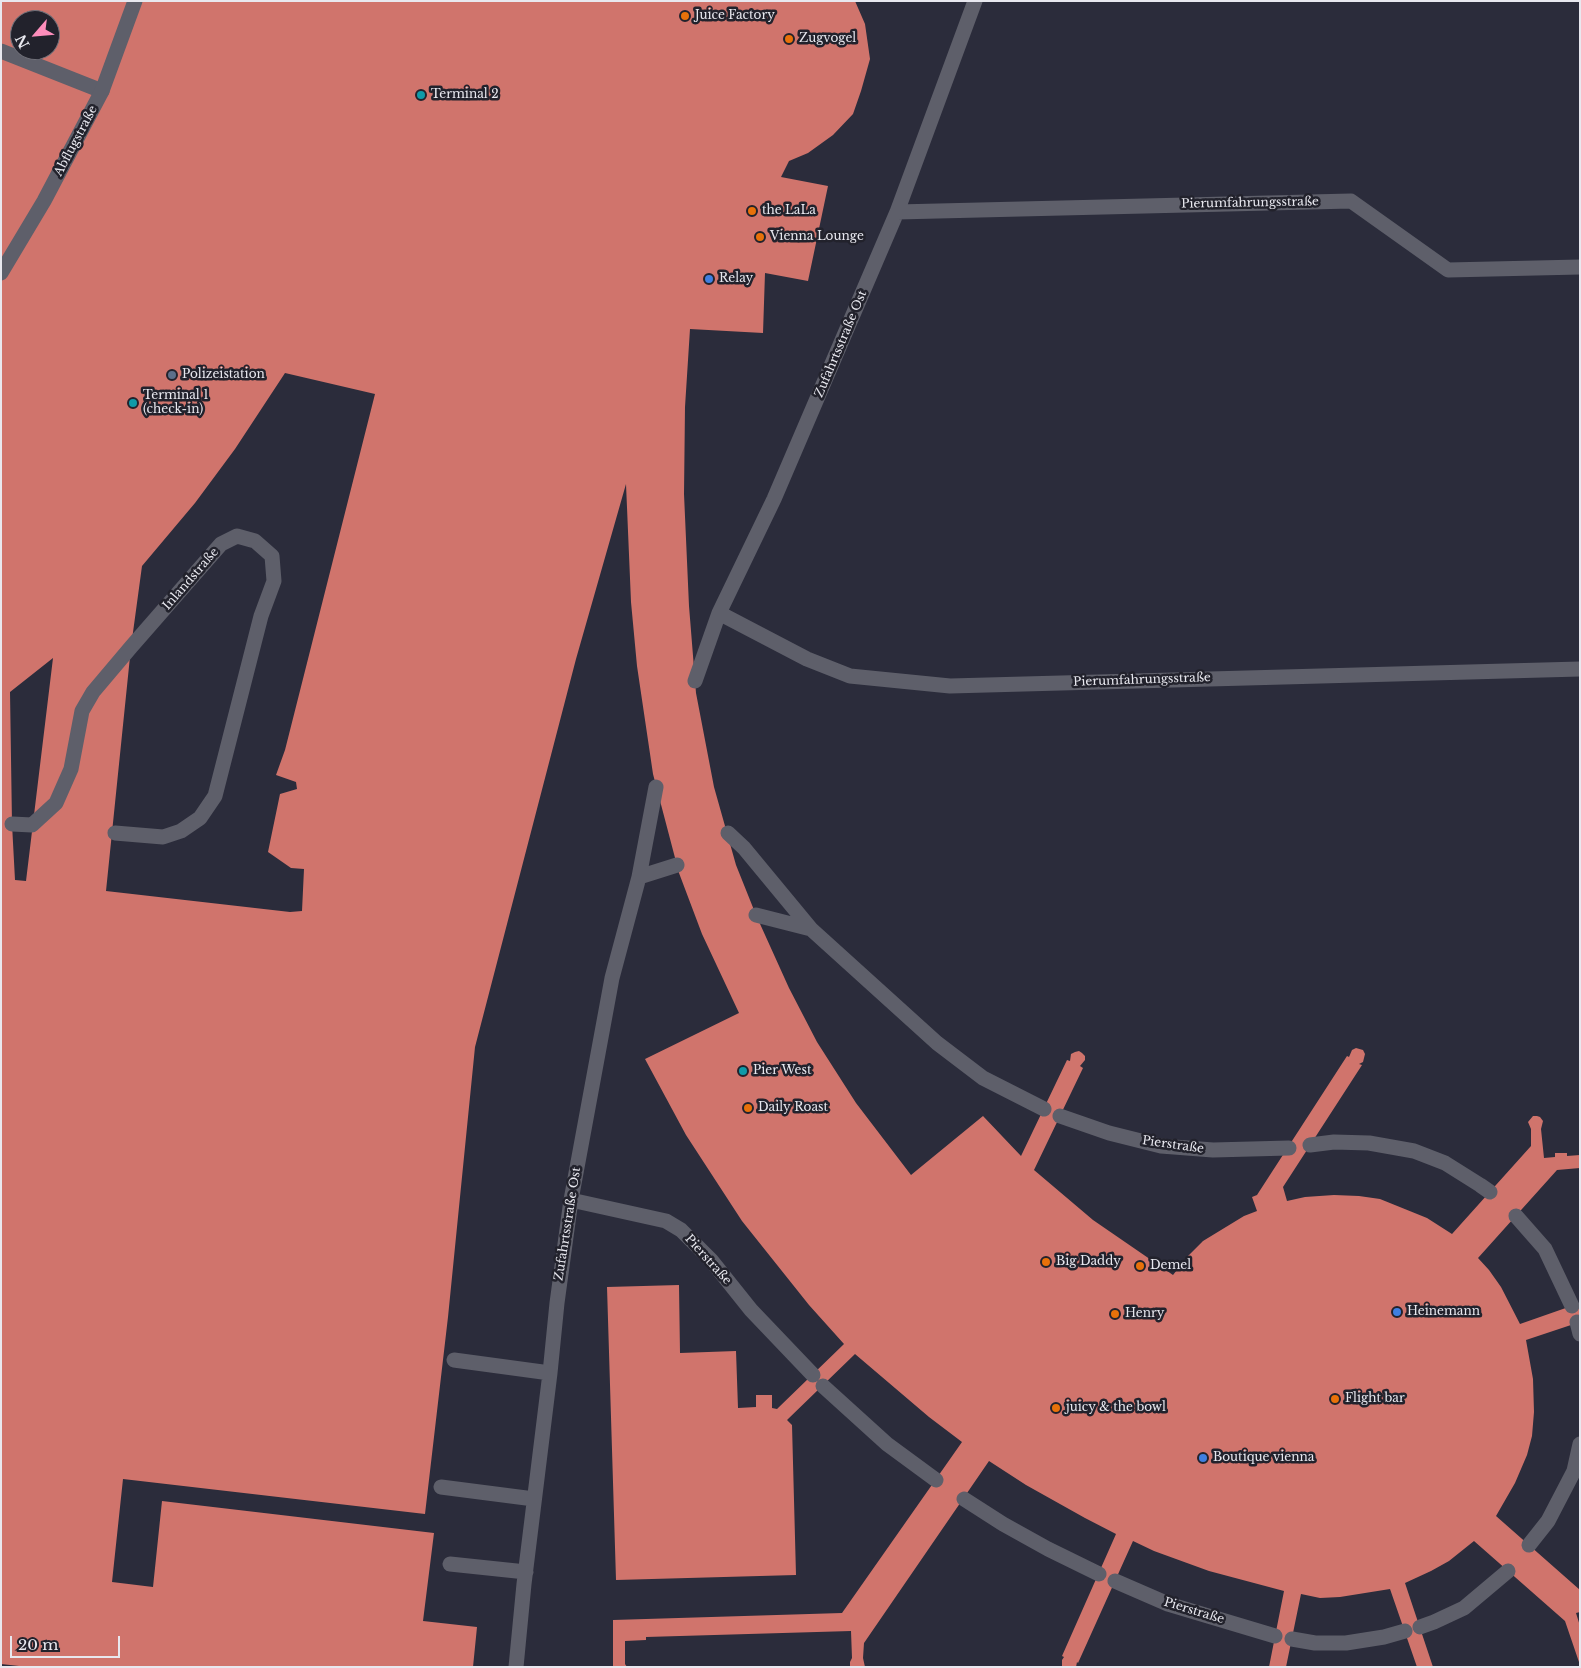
<!DOCTYPE html>
<meta charset="utf-8">
<style>
body{margin:0}
#map{position:relative;width:1581px;height:1668px;overflow:hidden;background:#22222c;font-family:"Libre Baskerville",serif}
canvas{display:block}
.frame{position:absolute;inset:0;border:2px solid #e8e8ef;pointer-events:none}
.north{position:absolute;left:10px;top:10px;width:50px;height:50px;box-sizing:border-box;background:#22222c;border:1px solid #71717a;border-radius:50%;rotate:243deg;font-size:14px;font-weight:700;line-height:20px;text-align:center;color:#e8e8ef}
.north::after{content:'';display:block;margin:auto;width:18px;height:22px;background:#fe8ebc;clip-path:polygon(50% 0,100% 100%,50% 72%,0 100%)}
.scale{position:absolute;left:10px;top:1636px;width:110px;height:22px;box-sizing:border-box;border:2px solid #e8e8ef;border-top:0;padding-left:6px;font-size:15px;line-height:18px;white-space:nowrap;color:#e8e8ef;-webkit-text-stroke:4px #22222c;paint-order:stroke}
</style>
<div id="map">
<canvas width="1581" height="1668"></canvas>
<div class="frame"></div>
<div class="north">N</div>
<div class="scale">20 m</div>
</div>
<script>
const ctx = document.querySelector('canvas').getContext('2d');
ctx.lineJoin = 'round';
function fillPath(path, color) { ctx.fillStyle = color; ctx.fill(path, 'evenodd'); }
const poly = rows => new Path2D(rows.map(r => 'M' + r).join(''));
function stroke(path, color, width, dash) { ctx.strokeStyle = color; ctx.lineWidth = width; ctx.lineCap = dash ? 'butt' : 'round'; ctx.setLineDash(dash || []); ctx.stroke(path); }
function write(font, color, halo, rows, align = 'center') {
  ctx.font = font + ' "Libre Baskerville",serif'; ctx.lineWidth = 5; ctx.setLineDash([]); ctx.textBaseline = 'middle'; ctx.strokeStyle = halo; ctx.fillStyle = color; for (const [text, x, y, turn = 0] of rows) {
    ctx.save(); ctx.translate(x, y); ctx.rotate((+turn || 0) * Math.PI / 180); ctx.textAlign = isNaN(turn) ? turn : align; if (halo) ctx.strokeText(text, 0, 0); ctx.fillText(text, 0, 0); ctx.restore();
  }
}
const built = poly([
 [1,1,1580,1,1580,1667,1,1667],
 [20,20,50,20,50,50,20,50]
]);
const building = poly([
 [1,1,855,1,865,24,870,59,861,91,853,114,833,135,808,153,789,161,781,177,828,186,808,281,765,273,763,333,690,329,685,407,684,494,689,606,696,693,714,787,736,865,756,915,789,988,817,1042,856,1103,911,1175,983,1116,1021,1156,1067,1060,1070,1061,1071,1054,1075,1052,1079,1051,1082,1053,1085,1056,1085,1060,1080,1066,1083,1068,1034,1170,1093,1220,1173,1275,1188,1256,1203,1241,1244,1216,1257,1211,1252,1197,1257,1195,1347,1056,1349,1057,1352,1050,1356,1048,1363,1050,1365,1054,1363,1062,1359,1064,1362,1065,1283,1187,1287,1201,1305,1197,1334,1195,1359,1196,1380,1199,1427,1218,1452,1234,1531,1146,1531,1129,1528,1122,1533,1116,1537,1116,1540,1117,1543,1121,1541,1129,1544,1158,1555,1157,1555,1153,1567,1153,1567,1156,1580,1155,1580,1168,1557,1170,1478,1258,1489,1270,1501,1287,1520,1324,1580,1303,1580,1322,1526,1340,1533,1379,1534,1412,1532,1436,1527,1455,1515,1483,1496,1516,1580,1590,1580,1612,1576,1613,1580,1626,1580,1665,1565,1621,1474,1541,1449,1561,1431,1571,1405,1583,1433,1667,1417,1667,1390,1589,1340,1597,1320,1598,1301,1594,1286,1667,1269,1667,1284,1591,1209,1571,1154,1551,1133,1541,1078,1663,1077,1662,1076,1667,1062,1667,1062,1660,1064,1657,1062,1656,1116,1534,1085,1518,1026,1485,989,1461,864,1643,863,1658,865,1667,850,1666,850,1662,852,1658,851,1631,646,1637,646,1640,625,1641,625,1664,627,1667,613,1667,613,1620,842,1613,962,1442,929,1417,855,1354,787,1420,792,1425,796,1575,616,1580,607,1287,679,1285,680,1353,736,1351,738,1408,756,1407,756,1395,772,1395,772,1408,777,1409,844,1344,809,1305,742,1221,686,1135,645,1059,739,1013,702,934,679,873,653,774,637,666,631,602,626,484,576,659,475,1047,448,1317,425,1514,123,1479,112,1582,153,1587,162,1501,434,1533,423,1621,477,1627,473,1667,28,1667,1,1664],
 [20,20,50,20,50,50,20,50],
 [285,373,375,394,285,750,276,775,296,782,297,789,280,794,268,852,291,868,304,869,302,911,290,912,106,891,131,647,142,566,195,503,235,449],
 [53,658,26,881,15,880,12,824,10,692]
]);
const lane = poly([
 [1,51,102,91],
 [897,212,1351,201,1448,270,1580,267],
 [719,613,807,659,850,676,950,686,1580,669],
 [695,681,719,613,774,499,897,212,975,1],
 [12,824,32,825,56,803,71,769,82,711,93,692,131,647,221,544,237,536,255,541,272,556,274,581,261,616,215,796,200,818,181,831,163,837,115,833],
 [728,833,744,848,811,929,937,1043,983,1078,1044,1109],
 [639,877,677,865],
 [756,915,811,929],
 [1060,1116,1109,1133,1161,1146,1213,1150,1289,1148],
 [1310,1145,1334,1142,1369,1143,1414,1151,1445,1163,1480,1185,1490,1192],
 [571,1200,666,1221,681,1230,711,1260,751,1310,813,1375],
 [1516,1216,1545,1249,1572,1306],
 [1577,1322,1580,1334],
 [454,1360,550,1373],
 [823,1386,887,1444,936,1480],
 [441,1487,534,1499],
 [964,1499,1003,1524,1048,1549,1099,1574],
 [1529,1545,1548,1521,1574,1471,1580,1444],
 [450,1564,526,1572],
 [1115,1581,1168,1604,1275,1636],
 [1420,1627,1434,1622,1464,1608,1508,1571],
 [1292,1639,1315,1643,1346,1643,1384,1637,1405,1631],
 [516,1667,524,1584,550,1373,557,1303,571,1200,612,978,639,877,656,787]
]);
const secondary = poly([
 [1,273,44,201,102,91,135,1]
]);
const markers = [
 [685,16,5,"#e8710a"],
 [789,39,5,"#e8710a"],
 [421,95,5,"#0f9aa8"],
 [752,211,5,"#e8710a"],
 [760,237,5,"#e8710a"],
 [709,279,5,"#3f7fe0"],
 [172,375,5,"#5c6f8a"],
 [133,403,5,"#0f9aa8"],
 [743,1071,5,"#0f9aa8"],
 [748,1108,5,"#e8710a"],
 [1046,1262,5,"#e8710a"],
 [1140,1266,5,"#e8710a"],
 [1397,1312,5,"#3f7fe0"],
 [1115,1314,5,"#e8710a"],
 [1335,1399,5,"#e8710a"],
 [1056,1408,5,"#e8710a"],
 [1203,1458,5,"#3f7fe0"]
];
const poiNames = [
 ["Juice Factory",695,16],
 ["Zugvogel",799,39],
 ["Terminal 2",431,95],
 ["the LaLa",762,211],
 ["Vienna Lounge",770,237],
 ["Relay",719,279],
 ["Polizeistation",182,375],
 ["Terminal 1",143,396],
 ["(check-in)",143,410],
 ["Pier West",753,1071],
 ["Daily Roast",758,1108],
 ["Big Daddy",1056,1262],
 ["Demel",1150,1266],
 ["Heinemann",1407,1312],
 ["Henry",1125,1314],
 ["Flight bar",1345,1399],
 ["juicy & the bowl",1066,1408],
 ["Boutique vienna",1213,1458]
];
const streetNames = [
 ["Abflugstraße",76,141,-62],
 ["Pierumfahrungsstraße",1250,203,-1],
 ["Zufahrtsstraße Ost",841,344,-67],
 ["Inlandstraße",191,579,-49],
 ["Pierumfahrungsstraße",1142,680,-2],
 ["Pierstraße",1173,1145,8],
 ["Zufahrtsstraße Ost",568,1224,-81],
 ["Pierstraße",708,1260,48],
 ["Pierstraße",1194,1611,17]
];
fillPath(built, '#2b2c3b');
fillPath(building, '#d0746c');
stroke(lane, '#5e5f6a', 15);
stroke(secondary, '#5e5f6a', 15);
for (const [x, y, r, color] of markers) { const dot = new Path2D(); dot.arc(x, y, r, 0, 2 * Math.PI); ctx.fillStyle = color; ctx.fill(dot); stroke(dot, '#22222c', 2); }
write('12px', '#e8e8ef', '#22222c', poiNames, 'left');
write('12px', '#e8e8ef', '#22222c', streetNames);
</script>
